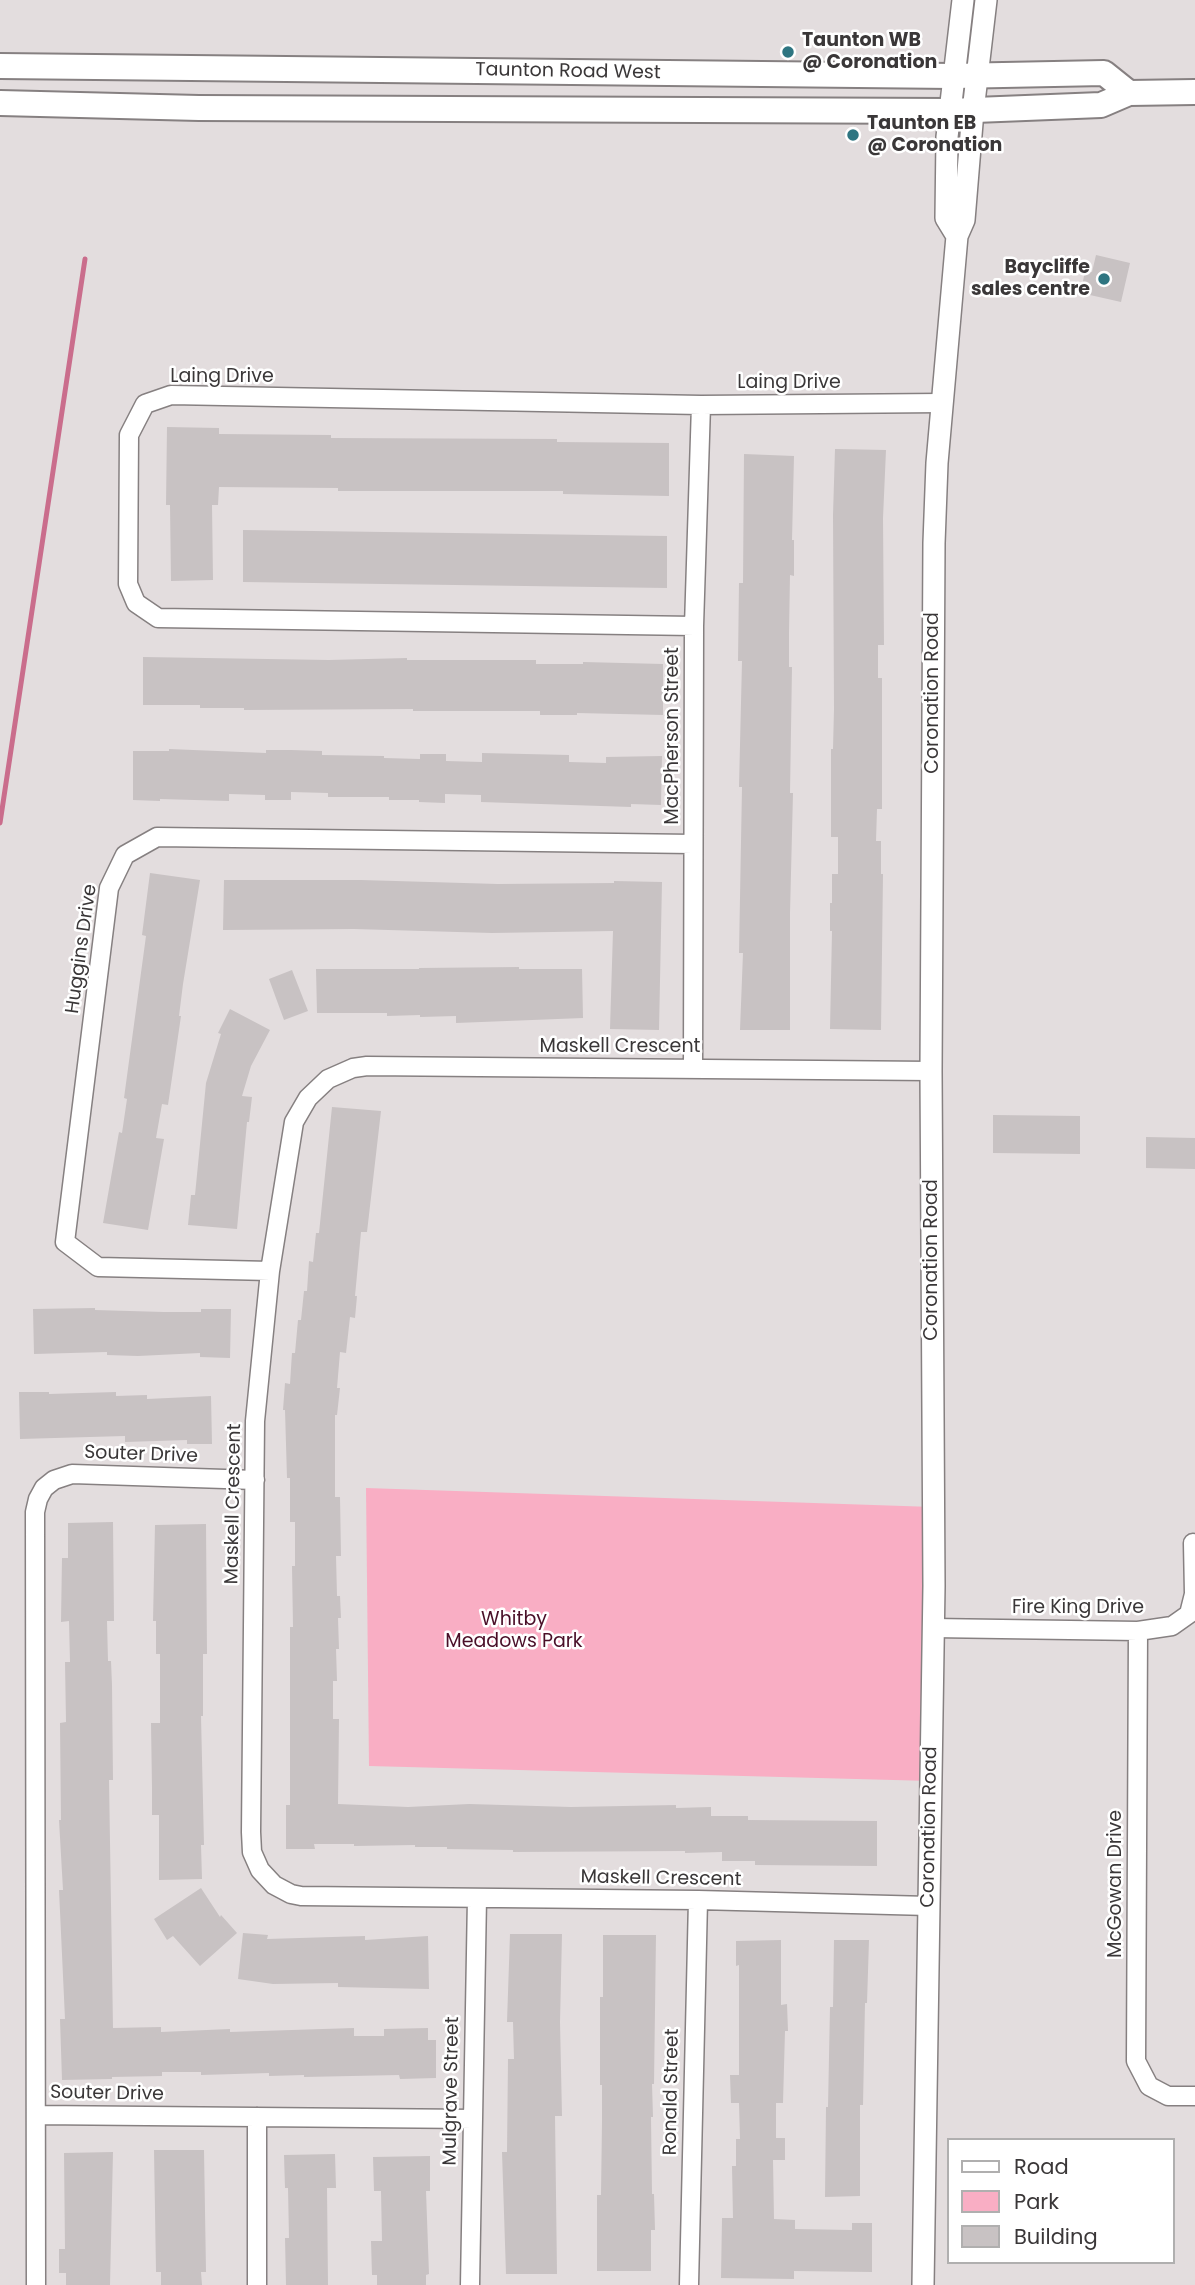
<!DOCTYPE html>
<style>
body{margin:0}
#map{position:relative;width:1195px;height:2285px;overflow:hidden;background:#e3ddde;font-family:Poppins,sans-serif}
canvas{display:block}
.legend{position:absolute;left:947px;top:2138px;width:228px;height:126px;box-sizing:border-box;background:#fff;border:2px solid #b0afaf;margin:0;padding:9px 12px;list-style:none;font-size:21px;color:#3a3738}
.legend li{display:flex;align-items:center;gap:14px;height:35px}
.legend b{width:35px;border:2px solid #b0afaf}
</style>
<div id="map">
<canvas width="1195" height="2285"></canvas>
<ul class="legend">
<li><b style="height:9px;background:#fff"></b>Road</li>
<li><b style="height:19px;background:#f9aec4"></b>Park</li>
<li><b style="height:19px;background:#c8c2c3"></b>Building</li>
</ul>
</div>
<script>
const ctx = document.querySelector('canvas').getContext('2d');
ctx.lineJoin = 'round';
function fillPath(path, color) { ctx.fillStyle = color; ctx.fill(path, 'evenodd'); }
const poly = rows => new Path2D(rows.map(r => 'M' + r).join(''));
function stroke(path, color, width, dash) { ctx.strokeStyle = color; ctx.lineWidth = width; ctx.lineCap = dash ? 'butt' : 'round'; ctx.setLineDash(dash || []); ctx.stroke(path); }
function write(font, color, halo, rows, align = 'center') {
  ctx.font = font + ' Poppins,sans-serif'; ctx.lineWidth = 5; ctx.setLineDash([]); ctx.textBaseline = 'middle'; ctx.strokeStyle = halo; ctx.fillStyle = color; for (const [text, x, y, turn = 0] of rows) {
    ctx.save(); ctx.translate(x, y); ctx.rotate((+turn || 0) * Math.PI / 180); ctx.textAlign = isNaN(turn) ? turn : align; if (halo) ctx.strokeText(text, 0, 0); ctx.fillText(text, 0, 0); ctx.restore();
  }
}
const green = poly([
 [366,1488,933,1507,931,1781,369,1766]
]);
const stream = poly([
 [0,823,85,259]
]);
const building = poly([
 [1096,255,1130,263,1121,302,1090,295,1092,288,1082,286,1085,271,1092,272],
 [167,427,219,428,219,434,331,435,331,438,557,439,557,442,669,443,669,496,563,494,563,491,338,491,338,488,219,487,218,505,212,505,213,580,171,581,170,505,166,505],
 [835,449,886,450,883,518,884,645,878,645,878,678,882,678,882,809,877,809,876,841,881,841,881,874,883,874,881,1030,830,1029,832,931,830,931,830,903,832,903,832,874,838,874,838,837,831,837,831,749,833,749,834,709,833,515],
 [744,454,794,456,792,540,794,540,794,576,790,575,789,633,789,667,792,667,790,793,793,793,790,913,790,1030,740,1030,743,953,739,953,742,787,739,787,742,661,738,661,739,583,743,583],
 [243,530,667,536,667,588,243,582],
 [143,657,329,660,407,658,407,660,536,660,536,664,583,664,583,662,663,664,663,715,577,713,577,715,540,715,540,711,413,711,413,709,244,710,244,708,200,708,200,705,143,705],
 [169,749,266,753,266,750,291,750,322,751,322,755,384,756,384,758,420,759,420,754,446,754,446,761,482,762,482,753,569,755,569,762,606,763,606,757,662,756,661,805,631,804,631,807,481,802,481,795,445,794,445,803,419,802,419,800,389,800,389,797,328,797,328,793,291,792,291,800,265,800,265,795,229,794,229,801,160,799,160,801,133,800,133,751,169,751],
 [150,873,200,880,183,984,179,1016,181,1016,168,1105,162,1104,156,1138,164,1139,148,1230,103,1223,119,1132,122,1133,127,1099,124,1098,146,936,142,935],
 [224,880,361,880,498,884,614,883,614,881,662,882,659,1030,610,1029,613,931,492,933,354,929,223,930],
 [519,967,519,969,582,969,583,1018,456,1023,456,1016,420,1017,420,1015,387,1016,387,1013,317,1013,316,969,419,969,419,968],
 [292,970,308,1011,284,1020,269,979],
 [230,1009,270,1030,251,1066,242,1096,252,1097,249,1122,247,1122,237,1229,188,1225,191,1195,195,1195,206,1083,221,1034,218,1033],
 [332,1107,381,1111,367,1232,361,1232,355,1296,357,1296,355,1318,350,1317,346,1353,340,1352,337,1388,340,1388,337,1415,335,1415,335,1497,340,1497,341,1556,336,1556,337,1596,340,1596,341,1618,338,1618,339,1649,336,1649,337,1681,333,1681,333,1719,339,1719,338,1804,408,1807,469,1804,571,1807,676,1805,676,1808,711,1807,711,1816,748,1816,748,1820,877,1821,877,1866,755,1865,755,1861,722,1861,722,1852,685,1853,685,1851,513,1852,513,1850,447,1849,447,1847,415,1847,415,1845,354,1846,354,1844,314,1844,315,1849,286,1849,286,1805,290,1805,290,1627,293,1627,292,1566,295,1566,295,1522,290,1522,290,1478,287,1478,285,1410,283,1410,285,1383,290,1384,292,1353,295,1353,298,1320,301,1320,304,1291,307,1291,309,1261,313,1262,316,1233,319,1233],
 [993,1115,1080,1116,1080,1154,993,1153],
 [1146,1137,1195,1138,1195,1169,1146,1168],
 [95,1308,95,1310,164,1312,201,1312,201,1309,231,1309,230,1358,200,1357,200,1353,138,1356,107,1355,107,1352,34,1354,33,1309],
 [19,1392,49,1392,49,1394,116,1392,116,1396,147,1395,147,1399,211,1396,212,1444,187,1444,187,1440,125,1442,125,1436,20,1439],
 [113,1522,114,1621,107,1621,108,1661,111,1661,112,1685,113,1780,109,1780,113,2028,161,2027,161,2032,230,2029,230,2032,354,2028,354,2036,384,2036,384,2029,428,2028,428,2040,436,2040,436,2078,400,2079,399,2075,304,2077,304,2075,269,2076,269,2073,201,2075,201,2072,162,2072,162,2076,112,2077,112,2079,62,2080,60,2019,65,2019,59,1890,63,1890,59,1820,61,1820,60,1723,66,1722,65,1662,70,1662,69,1621,61,1622,62,1558,68,1558,68,1523],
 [206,1524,207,1654,203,1654,203,1716,201,1716,204,1845,201,1845,202,1879,159,1880,159,1815,152,1815,152,1788,151,1723,160,1723,160,1654,156,1654,156,1621,153,1621,155,1525],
 [201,1888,220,1917,221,1915,237,1933,200,1966,173,1936,167,1940,154,1919],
 [243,1933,268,1935,267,1939,365,1936,365,1940,428,1936,429,1989,338,1987,338,1983,273,1984,238,1979],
 [510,1934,562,1934,560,2022,562,2116,555,2116,557,2274,506,2274,502,2152,507,2152,508,2059,514,2059,513,2022,507,2022],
 [603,1935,656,1935,654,2084,652,2084,653,2117,651,2117,652,2194,654,2194,655,2230,651,2230,651,2271,597,2271,597,2195,601,2195,602,2122,602,2085,600,2085,600,1997,603,1997],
 [781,1940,781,2005,787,2004,788,2031,785,2031,783,2103,776,2103,776,2138,785,2138,785,2160,773,2160,774,2219,795,2220,795,2229,852,2230,852,2223,872,2223,872,2272,794,2271,794,2279,721,2278,722,2218,733,2218,732,2166,736,2166,736,2139,740,2139,739,2103,731,2103,730,2075,739,2075,739,1965,736,1966,736,1941],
 [834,1940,869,1940,867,2003,865,2003,863,2105,860,2105,860,2196,825,2197,826,2107,828,2107,830,2007,833,2007],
 [154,2150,204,2150,206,2272,201,2272,202,2285,161,2285,161,2272,156,2272],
 [113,2152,110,2285,66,2285,66,2273,59,2273,59,2249,65,2249,64,2153],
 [335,2154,336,2188,327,2188,328,2285,286,2285,285,2238,289,2238,288,2188,285,2188,284,2155],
 [430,2156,430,2191,426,2191,429,2274,426,2275,426,2285,377,2285,377,2275,372,2275,371,2241,382,2241,381,2191,374,2191,373,2157]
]);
const minor = poly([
 [694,626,158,618,136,603,128,584,129,435,145,404,171,395,701,405,942,403],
 [693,1068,694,626,701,405],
 [270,1271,98,1267,65,1242,109,888,125,855,157,837,693,844],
 [933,1628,1138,1631,1172,1626,1189,1614,1194,1594,1193,1543],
 [1138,1631,1136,2061,1149,2086,1168,2096,1195,2096],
 [929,1906,698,1900,301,1896,291,1894,274,1885,260,1870,252,1852,251,1832,255,1421,270,1271,294,1122,308,1098,328,1079,353,1068,367,1066,931,1071],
 [38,2115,473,2119],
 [36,2285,35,1512,38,1499,44,1488,54,1480,72,1474,255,1480],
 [257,2285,257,2117],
 [470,2285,477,1898],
 [689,2285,698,1900]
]);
const tertiary = poly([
 [957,236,946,218,947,137,963,0],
 [923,2285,934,1586,931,1071,934,543,937,463,957,236,964,220,973,111,986,0]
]);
const secondary = poly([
 [0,66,953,76,1104,73,1129,93],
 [0,103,199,108,950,111,1101,105,1129,93,1195,92]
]);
const markers = [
 [788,52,7,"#2e7581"],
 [853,135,7,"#2e7581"],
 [1104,279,7,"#2e7581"]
];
const poiNames = [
 ["Taunton WB",802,41],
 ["@ Coronation",802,63],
 ["Taunton EB",867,124],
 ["@ Coronation",867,146],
 ["Baycliffe",1090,268,"right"],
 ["sales centre",1090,290,"right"]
];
const streetNames = [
 ["Taunton Road West",568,72,1],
 ["Laing Drive",222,377],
 ["Laing Drive",789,383],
 ["Coronation Road",933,693,-90],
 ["MacPherson Street",673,736,-90],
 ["Huggins Drive",82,949,-82],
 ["Maskell Crescent",620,1047],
 ["Coronation Road",932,1260,-90],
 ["Souter Drive",141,1455,2],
 ["Maskell Crescent",234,1504,-89],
 ["Fire King Drive",1078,1608],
 ["Coronation Road",930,1827,-89],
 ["Maskell Crescent",661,1879,1],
 ["McGowan Drive",1116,1884,-90],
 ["Mulgrave Street",452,2091,-89],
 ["Ronald Street",672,2092,-89],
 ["Souter Drive",107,2094,1]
];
const parkNames = [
 ["Whitby",514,1620],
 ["Meadows Park",514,1642]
];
fillPath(green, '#f9aec4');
stroke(stream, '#ca6d8c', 5);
fillPath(building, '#c8c2c3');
stroke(minor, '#868081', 21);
stroke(tertiary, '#868081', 24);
stroke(secondary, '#868081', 28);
stroke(minor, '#fff', 18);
stroke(tertiary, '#fff', 21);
stroke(secondary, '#fff', 24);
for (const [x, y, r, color] of markers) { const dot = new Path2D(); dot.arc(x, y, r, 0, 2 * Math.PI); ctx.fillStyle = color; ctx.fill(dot); stroke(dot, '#fff', 2.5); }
write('bold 19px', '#3a3738', '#fff', poiNames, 'left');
write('19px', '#3a3738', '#fff', streetNames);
write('19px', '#4a0f28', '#fff', parkNames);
</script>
